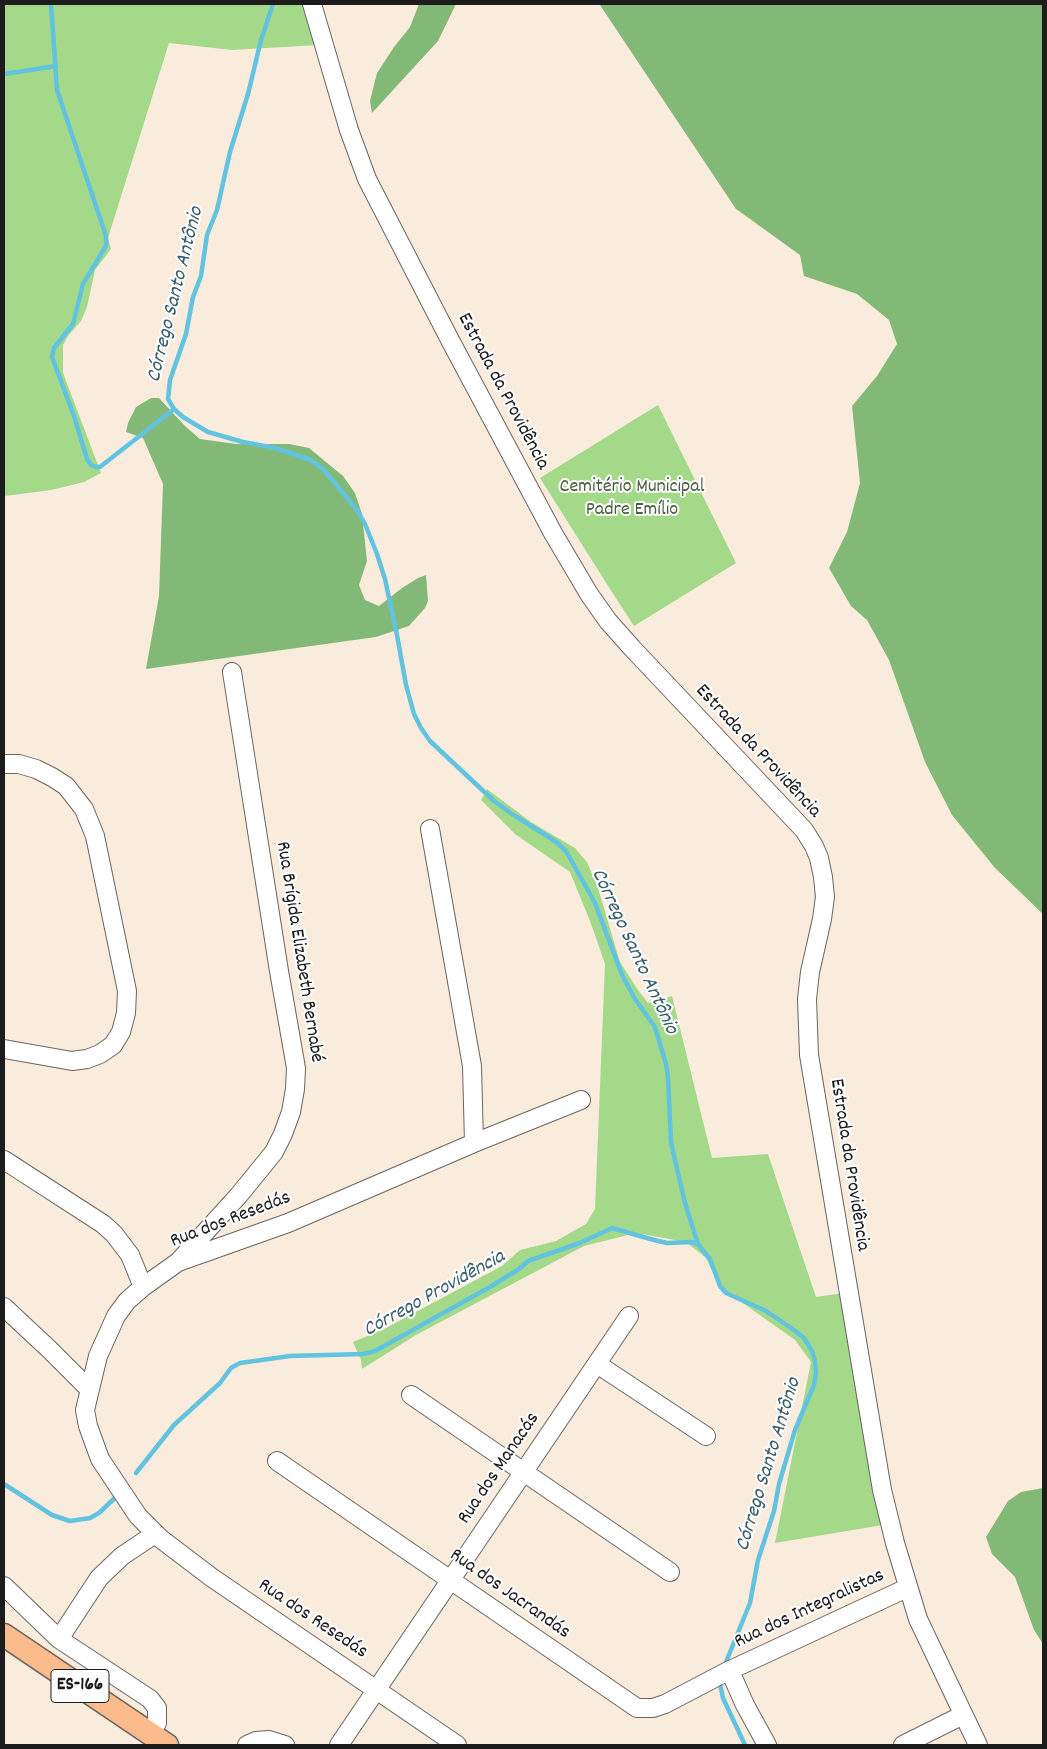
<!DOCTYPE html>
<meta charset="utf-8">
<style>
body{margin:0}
#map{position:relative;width:1047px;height:1749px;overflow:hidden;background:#f9ecdd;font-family:Dekko,sans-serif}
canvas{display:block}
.frame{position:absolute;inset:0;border:5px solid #1c1c1c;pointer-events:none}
</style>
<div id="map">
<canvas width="1047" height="1749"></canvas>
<div class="frame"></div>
</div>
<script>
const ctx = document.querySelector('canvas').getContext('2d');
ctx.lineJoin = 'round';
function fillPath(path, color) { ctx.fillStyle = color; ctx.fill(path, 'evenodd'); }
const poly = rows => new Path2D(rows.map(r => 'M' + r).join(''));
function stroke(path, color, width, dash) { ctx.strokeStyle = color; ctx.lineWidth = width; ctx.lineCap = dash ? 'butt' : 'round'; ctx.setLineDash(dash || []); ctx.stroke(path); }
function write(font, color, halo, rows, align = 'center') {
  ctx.font = font + ' Dekko,sans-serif'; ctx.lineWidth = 4; ctx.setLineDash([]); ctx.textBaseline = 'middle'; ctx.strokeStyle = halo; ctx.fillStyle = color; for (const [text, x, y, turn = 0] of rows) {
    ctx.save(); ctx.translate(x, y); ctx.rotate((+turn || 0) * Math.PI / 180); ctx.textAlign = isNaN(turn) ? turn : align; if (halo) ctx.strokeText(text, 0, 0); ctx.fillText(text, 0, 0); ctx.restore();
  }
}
const green = poly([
 [4,4,307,4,318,45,232,50,169,43,108,238,111,249,95,270,87,307,81,321,68,336,63,345,63,373,101,473,84,482,51,490,5,496],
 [658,405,736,563,634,626,610,589,540,478],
 [487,789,531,822,575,848,587,862,598,888,620,962,638,990,648,1003,672,996,712,1158,768,1154,816,1297,850,1292,889,1524,775,1543,811,1362,795,1340,740,1301,722,1292,706,1258,686,1242,636,1233,584,1246,416,1335,362,1369,361,1360,353,1342,384,1329,502,1266,520,1250,556,1241,586,1224,595,1209,605,964,590,921,570,872,515,834,481,800]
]);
const forest = poly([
 [419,4,456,4,438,41,372,113,370,101,377,73,394,47,410,27],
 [607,4,1043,4,1043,914,995,868,952,815,925,762,889,660,867,620,851,606,829,568,847,532,860,483,852,406,877,376,897,344,889,320,857,294,804,276,800,255,736,209,600,5],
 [151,398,159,398,185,426,200,439,236,444,289,444,309,448,343,476,355,493,362,514,367,561,359,585,365,600,379,606,402,588,418,578,426,575,428,601,425,608,409,626,376,637,146,669,159,596,163,484,143,438,126,432,128,423,136,407],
 [1043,1488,1043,1644,1034,1630,1015,1577,992,1554,986,1537,1008,1501,1021,1492]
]);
const stream = poly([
 [51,4,57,90,106,236,106,246,83,284,73,324,54,348,52,357,74,416,87,459,91,465,96,467,100,467,174,409],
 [273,4,261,40,248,94,230,152,217,210,207,235,201,276,193,297,186,334,170,380,168,399,174,409,183,417,208,432,243,442,275,448,311,460,324,470,357,510,365,524,377,554,385,579,397,635,406,685,414,714,421,728,430,741,494,801,512,814,555,841,566,851,595,903,622,975,635,999,655,1027,666,1064,668,1077,671,1143,685,1203,698,1244,710,1259,720,1286,726,1293,766,1311,794,1330,804,1338,812,1351,815,1361,816,1373,814,1385,795,1430,779,1484,774,1511,758,1560,750,1603,724,1667],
 [4,74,56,66],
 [136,1473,174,1425,220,1383,231,1368,240,1363,290,1356,363,1354,375,1351,490,1287,519,1269,528,1261,580,1243,612,1228,654,1240,667,1243,691,1242,698,1244],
 [4,1484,52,1515,70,1521,90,1518,99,1513,118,1495],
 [721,1679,720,1684,723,1698,745,1745]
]);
const minor = poly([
 [312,4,349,130,367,179,450,340,553,533,589,594,608,621,632,648,804,830,814,846,819,858,823,877,825,897,822,919,810,972,807,999,809,1055,882,1490,895,1543,918,1619,978,1745],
 [4,764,19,764,36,769,52,777,66,786,84,809,95,836,127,991,126,1013,121,1032,113,1045,100,1054,87,1059,72,1061,4,1049],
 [430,829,472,1066,474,1143],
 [4,1160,103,1224,114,1234,130,1255,143,1287],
 [180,1260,239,1195,274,1152,283,1134,291,1112,295,1089,296,1068,279,971,232,672],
 [4,1307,50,1350,89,1389],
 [597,1364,706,1436],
 [411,1395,670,1572],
 [277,1461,637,1708,653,1708,665,1704,726,1672,907,1588],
 [4,1586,59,1639,150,1699,157,1708,157,1723,150,1734],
 [59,1639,99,1578,122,1556,155,1534],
 [730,1671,745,1705,767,1745],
 [247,1745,256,1741,269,1740,285,1745],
 [339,1745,629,1316],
 [457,1745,211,1577,161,1539,138,1516,100,1459,88,1426,85,1410,98,1356,116,1316,127,1301,143,1287,178,1262,288,1223,474,1143,581,1100],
 [903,1745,963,1715]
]);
const major = poly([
 [4,1635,167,1745]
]);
const shields = [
 [80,1686,58]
];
const shieldNames = [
 ["ES-166",80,1686]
];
const streetNames = [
 ["Estrada da Providência",502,392,62],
 ["Estrada da Providência",757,752,47],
 ["Rua Brígida Elizabeth Bernabé",298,952,81],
 ["Estrada da Providência",848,1165,81],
 ["Rua dos Resedás",231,1221,-21],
 ["Rua dos Manacás",500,1469,-56],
 ["Rua dos Jacrandás",509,1595,35],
 ["Rua dos Integralistas",810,1610,-25],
 ["Rua dos Resedás",312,1620,34]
];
const parkNames = [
 ["Cemitério Municipal",632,488],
 ["Padre Emílio",632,511]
];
const waterNames = [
 ["Córrego Santo Antônio",177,295,-76],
 ["Córrego Santo Antônio",633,952,65],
 ["Córrego Providência",435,1295,-29],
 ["Córrego Santo Antônio",770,1465,-73]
];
fillPath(green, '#a4d98a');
fillPath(forest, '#83b976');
stroke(stream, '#62c3e0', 4.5);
stroke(minor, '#696560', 20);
stroke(major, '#696560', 25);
stroke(minor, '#fff', 18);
stroke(major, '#fbbb8d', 22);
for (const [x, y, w] of shields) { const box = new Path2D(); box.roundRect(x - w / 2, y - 16.5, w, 33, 4); ctx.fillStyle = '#fff'; ctx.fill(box); stroke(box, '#1c1c1c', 1); }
write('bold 19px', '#1c1c1c', null, shieldNames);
write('20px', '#1c1c1c', '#fff', streetNames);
write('20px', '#4c5e42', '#fff', parkNames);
write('italic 21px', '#385f6a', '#fff', waterNames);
</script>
